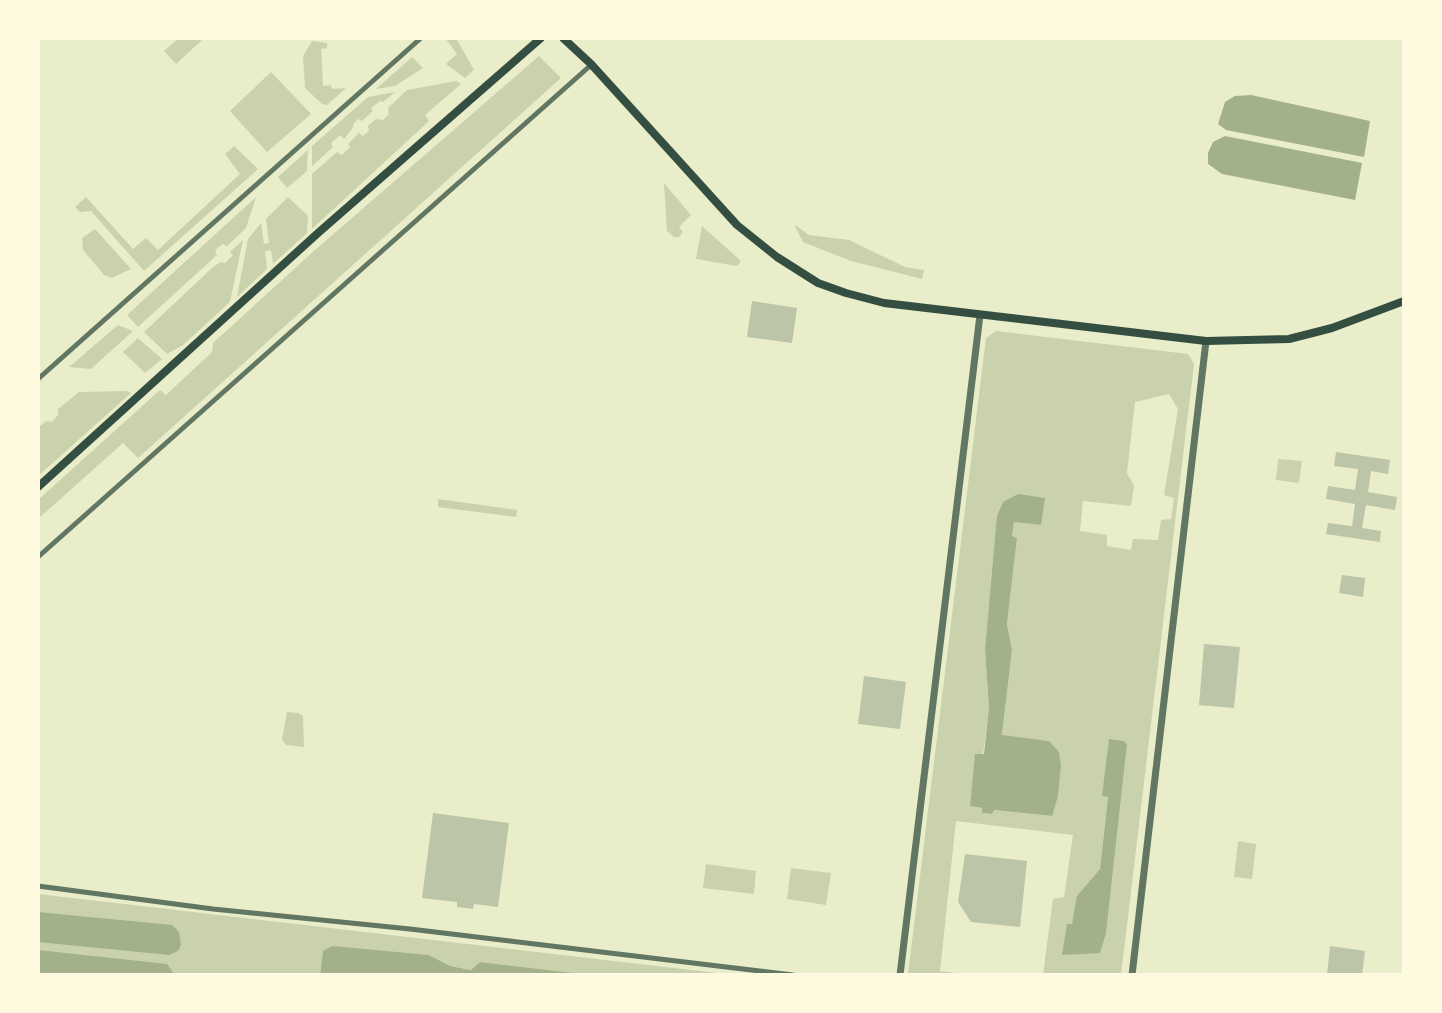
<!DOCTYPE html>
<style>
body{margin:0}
#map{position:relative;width:1442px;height:1013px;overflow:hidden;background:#e9edc9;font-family:Rubik,sans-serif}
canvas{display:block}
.frame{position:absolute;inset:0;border:40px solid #fefae0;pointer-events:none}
</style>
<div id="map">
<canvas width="1442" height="1013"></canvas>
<div class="frame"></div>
</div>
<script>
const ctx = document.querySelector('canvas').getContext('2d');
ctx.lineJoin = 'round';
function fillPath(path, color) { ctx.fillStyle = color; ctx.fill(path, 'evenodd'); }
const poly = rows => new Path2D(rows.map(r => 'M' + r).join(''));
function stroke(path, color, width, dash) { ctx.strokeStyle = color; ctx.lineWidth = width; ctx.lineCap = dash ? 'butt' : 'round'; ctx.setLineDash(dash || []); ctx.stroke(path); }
const green = poly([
 [179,38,200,38,202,40,176,64,164,51],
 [445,38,456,38,474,70,465,78,446,64,457,54],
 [312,41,327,43,327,48,321,49,323,86,331,85,332,89,346,88,327,105,322,104,305,88,303,56],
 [539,56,561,78,138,458,123,443,38,519,38,500,160,390,166,395,212,352,213,343,315,250],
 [412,57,423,68,395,86,376,89],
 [271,72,311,114,267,152,230,111],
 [456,81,461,84,425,115,429,121,312,229,312,174,337,152,342,155,350,147,348,144,359,133,363,136,369,131,368,126,376,119,383,120,389,114,388,108,407,90],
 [395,92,383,102,380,101,371,108,373,111,362,121,358,119,354,123,352,129,344,139,340,135,331,143,333,147,312,166,312,146,368,97],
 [234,146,258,169,144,271,91,211,80,212,75,207,86,197,133,249,146,238,158,250,240,174,225,154],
 [308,150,307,171,287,188,278,177],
 [664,183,691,215,679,227,683,232,679,237,674,237,667,231],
 [256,197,246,228,227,246,223,244,215,250,217,255,138,327,127,315],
 [288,197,308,216,307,233,273,264,271,250,265,251,267,269,237,297,248,239,261,223,264,244,269,243,266,219],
 [794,224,809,235,849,240,905,267,924,270,922,279,851,261,803,242],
 [702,226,741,261,737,266,696,259],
 [95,229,131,269,112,278,104,275,83,250,82,238],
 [243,240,230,302,183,345,167,354,144,332,213,267,221,262,225,263,233,255,230,252],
 [118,325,133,331,91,369,69,367],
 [996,331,1188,354,1194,364,1121,975,1043,975,1053,899,1064,897,1073,835,956,821,940,971,972,975,908,974,986,338],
 [1169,394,1178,409,1164,495,1174,498,1171,519,1161,520,1158,540,1133,539,1131,550,1107,546,1107,535,1080,531,1083,501,1131,506,1134,486,1127,473,1135,402],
 [1018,494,1041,525,1014,521,1012,537,1017,538,1007,624,1012,650,1002,736,1049,741,1051,816,993,810,992,814,983,813,982,808,970,806,976,754,983,755,989,707,985,650],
 [1127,746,1106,934,1100,953,1067,924,1072,925,1078,896,1100,869,1108,797,1103,796],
 [138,338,162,359,145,373,123,352],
 [127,391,131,393,38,476,38,428,46,421,52,422,58,415,58,409,79,392],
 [1278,459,1302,461,1299,483,1276,480],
 [438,499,517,510,516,517,438,507],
 [287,712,298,713,303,716,304,747,286,745,282,740],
 [1238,841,1256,844,1252,879,1234,877],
 [706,864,756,871,754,894,703,888],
 [791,868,831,873,826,905,787,899],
 [38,894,734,975,591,975,480,962,472,970,450,966,429,955,323,951,320,975,38,975]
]);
const water = poly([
 [1251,95,1370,121,1364,157,1226,130,1218,124,1225,102,1235,96],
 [1225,136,1362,163,1355,200,1222,174,1208,164,1208,153,1213,142],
 [1018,494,1045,498,1041,525,1014,522,1012,536,1017,538,1007,624,1012,650,1002,735,1049,741,1059,752,1061,765,1058,796,1052,816,994,810,992,814,982,813,982,808,970,806,975,754,984,754,989,707,985,650,997,516,1003,502],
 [1109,739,1124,741,1127,745,1106,934,1100,953,1062,955,1067,924,1072,924,1077,896,1100,869,1108,797,1102,796],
 [38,912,172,925,179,932,181,945,178,951,169,955,38,942],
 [332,946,429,955,450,966,471,970,480,962,591,975,320,975,323,951],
 [38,950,167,964,175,975,38,975]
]);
const building = poly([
 [752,301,797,308,792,343,747,337],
 [1336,452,1390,460,1388,474,1371,471,1368,492,1397,497,1395,510,1366,505,1362,528,1381,531,1380,542,1326,534,1328,523,1352,526,1355,504,1326,499,1328,486,1355,490,1358,469,1334,466],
 [1342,575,1365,578,1363,597,1339,593],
 [1204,644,1240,647,1234,708,1199,705],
 [864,676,906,682,900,729,858,724],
 [433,813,509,823,498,907,474,904,473,909,457,907,457,902,422,898],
 [965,854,1027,861,1020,927,971,922,958,902],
 [1330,946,1365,951,1362,975,1327,975]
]);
const minor = poly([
 [38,379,421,38],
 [38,557,591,65],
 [38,886,213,909,410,929,793,975]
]);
const tertiary = poly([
 [900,975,980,315],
 [1132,975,1206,341]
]);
const secondary = poly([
 [563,38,591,64,737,225,777,257,818,283,846,293,884,303,1206,341,1289,339,1332,328,1404,301],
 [38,487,318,233,541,38]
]);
fillPath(green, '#cad2ad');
fillPath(water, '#a3b18a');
fillPath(building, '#bcc5a7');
stroke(minor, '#617663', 5);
stroke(tertiary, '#617663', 7);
stroke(secondary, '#344e41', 8);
</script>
